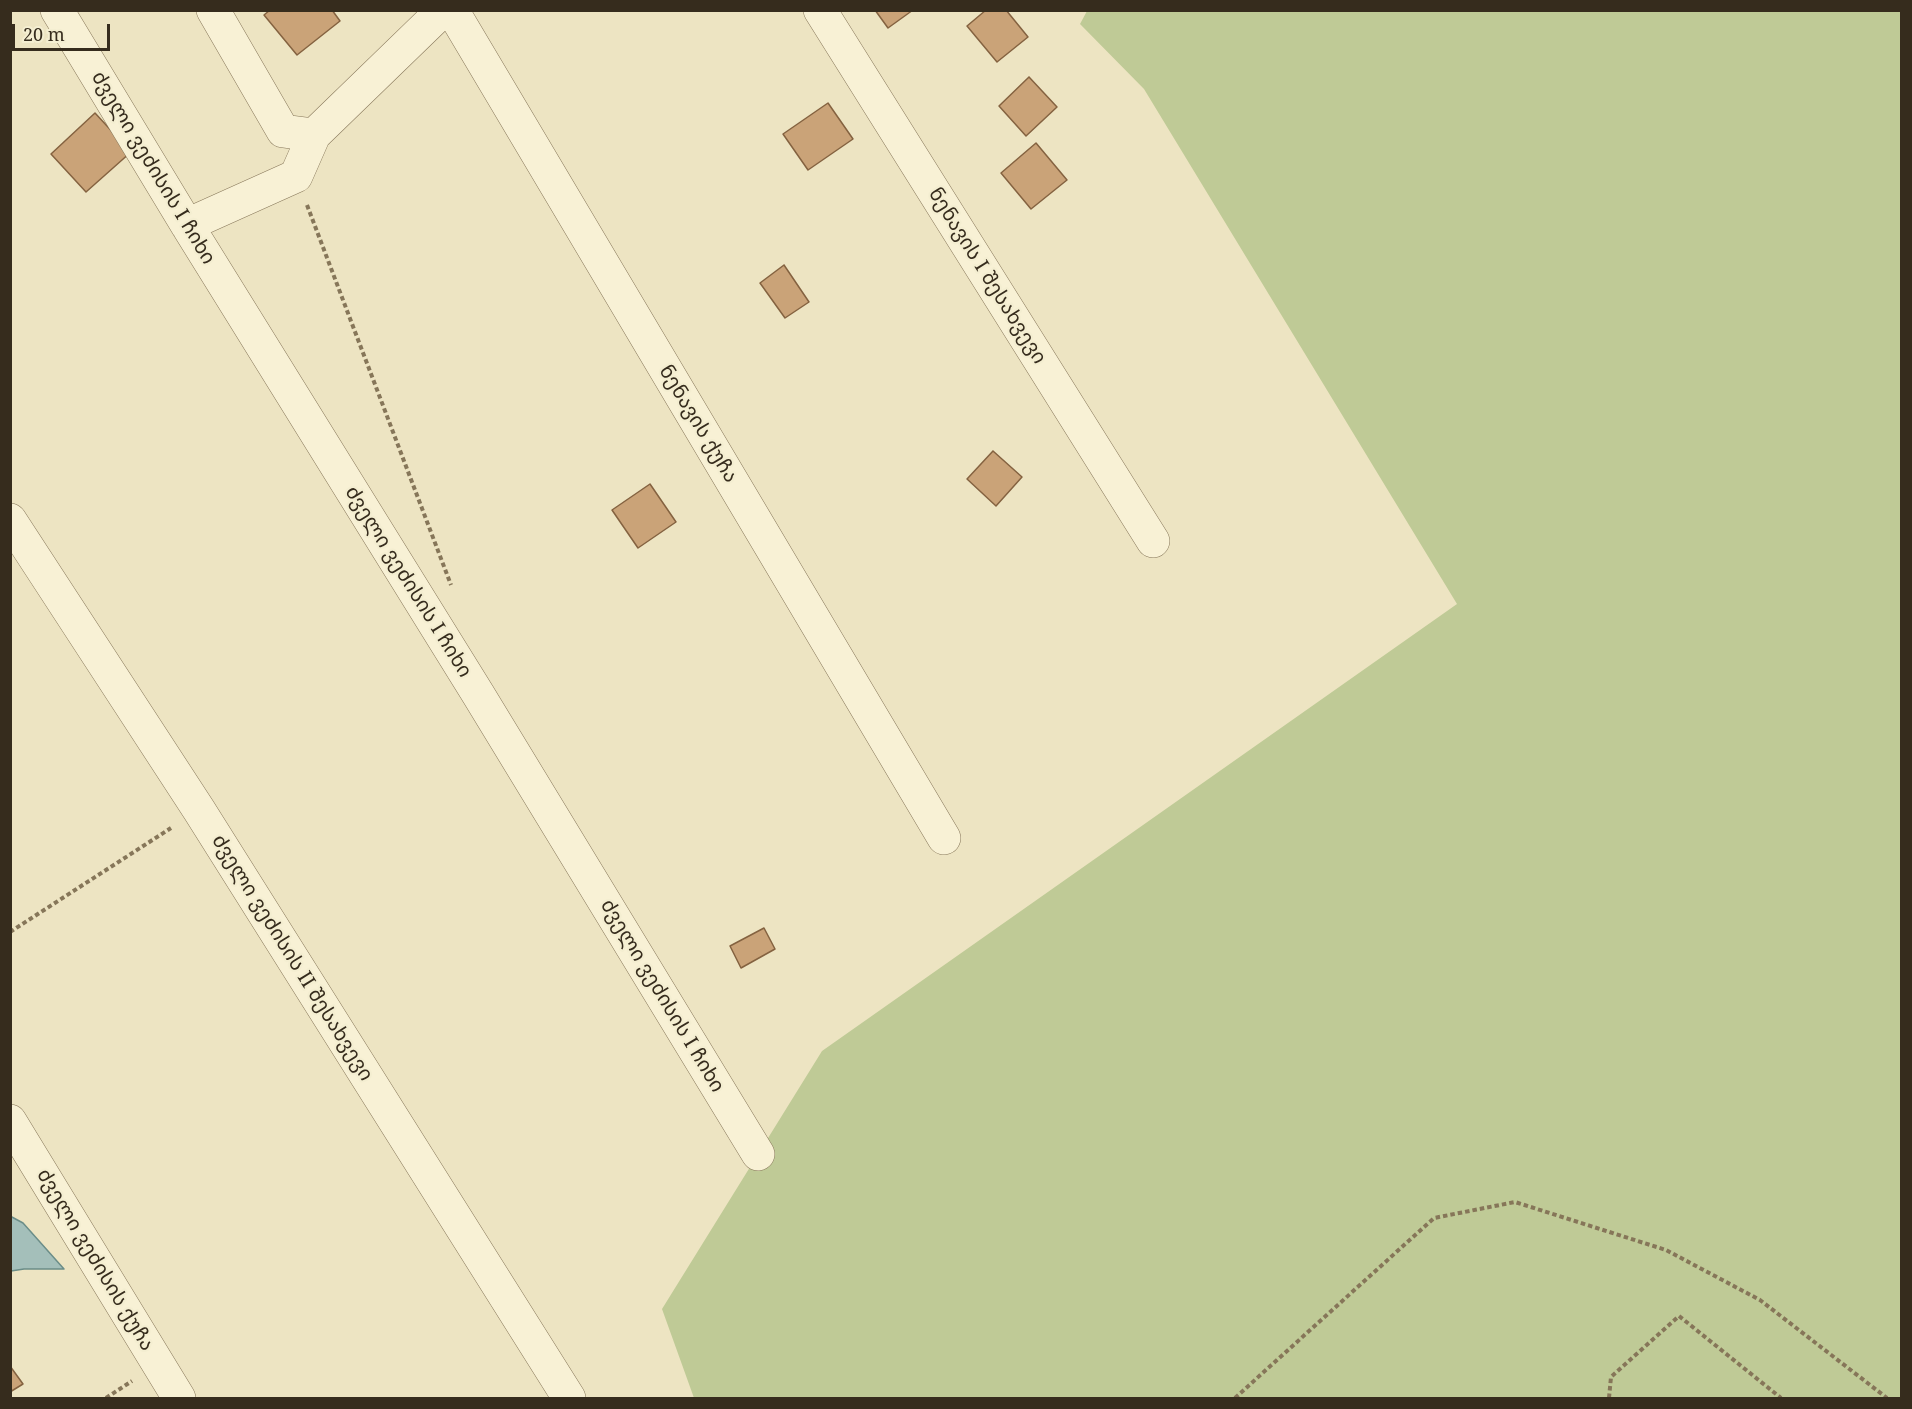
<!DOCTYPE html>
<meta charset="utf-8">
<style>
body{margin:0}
#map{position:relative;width:1912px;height:1409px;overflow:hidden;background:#ede4c2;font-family:"Noto Serif",serif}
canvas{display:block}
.frame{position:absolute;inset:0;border:12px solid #362c1d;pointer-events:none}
.scale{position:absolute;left:12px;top:24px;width:98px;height:27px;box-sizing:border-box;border:3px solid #362c1d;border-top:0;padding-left:8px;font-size:18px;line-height:21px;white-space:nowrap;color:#362c1d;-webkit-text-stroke:4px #f4eed1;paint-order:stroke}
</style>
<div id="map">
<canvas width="1912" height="1409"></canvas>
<div class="frame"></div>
<div class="scale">20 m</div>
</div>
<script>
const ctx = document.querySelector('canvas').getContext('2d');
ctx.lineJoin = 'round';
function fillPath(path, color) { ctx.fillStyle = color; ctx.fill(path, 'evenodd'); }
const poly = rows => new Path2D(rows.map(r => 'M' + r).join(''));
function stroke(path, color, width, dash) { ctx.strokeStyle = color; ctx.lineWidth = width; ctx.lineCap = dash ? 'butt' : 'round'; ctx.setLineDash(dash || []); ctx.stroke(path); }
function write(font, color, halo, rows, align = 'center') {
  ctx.font = font + ' "Noto Serif","Noto Sans Georgian",serif'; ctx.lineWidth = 4.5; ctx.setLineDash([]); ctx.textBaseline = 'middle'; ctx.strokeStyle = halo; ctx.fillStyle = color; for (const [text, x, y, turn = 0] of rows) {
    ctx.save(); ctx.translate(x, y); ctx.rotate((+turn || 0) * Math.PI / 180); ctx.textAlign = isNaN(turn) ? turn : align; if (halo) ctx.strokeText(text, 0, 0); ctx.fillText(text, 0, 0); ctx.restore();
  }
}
const green = poly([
 [1087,11,1901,11,1901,1398,694,1398,662,1309,822,1051,1457,604,1144,89,1080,24]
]);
const water = poly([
 [10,1216,23,1223,64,1269,24,1269,11,1271,10,1216]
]);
const building = poly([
 [270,10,332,10,340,21,297,55,264,15,270,10],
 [875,10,913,10,888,28,875,10],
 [986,10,1006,10,1028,37,997,62,967,26,986,10],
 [1029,77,1057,107,1026,136,999,106,1029,77],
 [828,103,853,139,808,170,783,134,828,103],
 [95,113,131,152,86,192,51,154,95,113],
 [1036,143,1067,180,1031,209,1001,173,1036,143],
 [784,265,809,302,785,318,760,283,784,265],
 [993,451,1022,477,996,506,967,479,993,451],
 [650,484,676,522,638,548,612,510,650,484],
 [764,928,775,949,741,968,730,946,764,928],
 [10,1366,23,1384,10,1392,10,1366]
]);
const path = poly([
 [307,205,451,585],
 [10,932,171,828],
 [106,1398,132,1381],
 [1235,1398,1434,1218,1515,1202,1666,1250,1760,1300,1887,1398],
 [1609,1398,1611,1377,1679,1316,1781,1398]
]);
const minor = poly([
 [57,10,187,225,478,694,758,1154],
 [213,10,283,131,314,135],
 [452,10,944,838],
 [820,10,1153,541],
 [187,225,296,176,314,135,443,10],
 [10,520,199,810,569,1398],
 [10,1121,179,1398]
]);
const streetNames = [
 ["ძველი ვეძისის I ჩიხი",153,168,59],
 ["ნენავის I შესახვევი",987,276,58],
 ["ნენავის ქუჩა",698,424,59],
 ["ძველი ვეძისის I ჩიხი",408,582,58],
 ["ძველი ვეძისის II შესახვევი",292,958,58],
 ["ძველი ვეძისის I ჩიხი",662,996,59],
 ["ძველი ვეძისის ქუჩა",95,1260,59]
];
fillPath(green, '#bfca96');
fillPath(water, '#a4bfba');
stroke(water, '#6b8d88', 1.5);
fillPath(building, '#caa378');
stroke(building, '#846240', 1.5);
stroke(minor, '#867659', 34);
stroke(path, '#867659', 4, [4.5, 3]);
stroke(minor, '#f8f1d5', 33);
write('20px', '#362c1d', '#f4eed1', streetNames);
</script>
